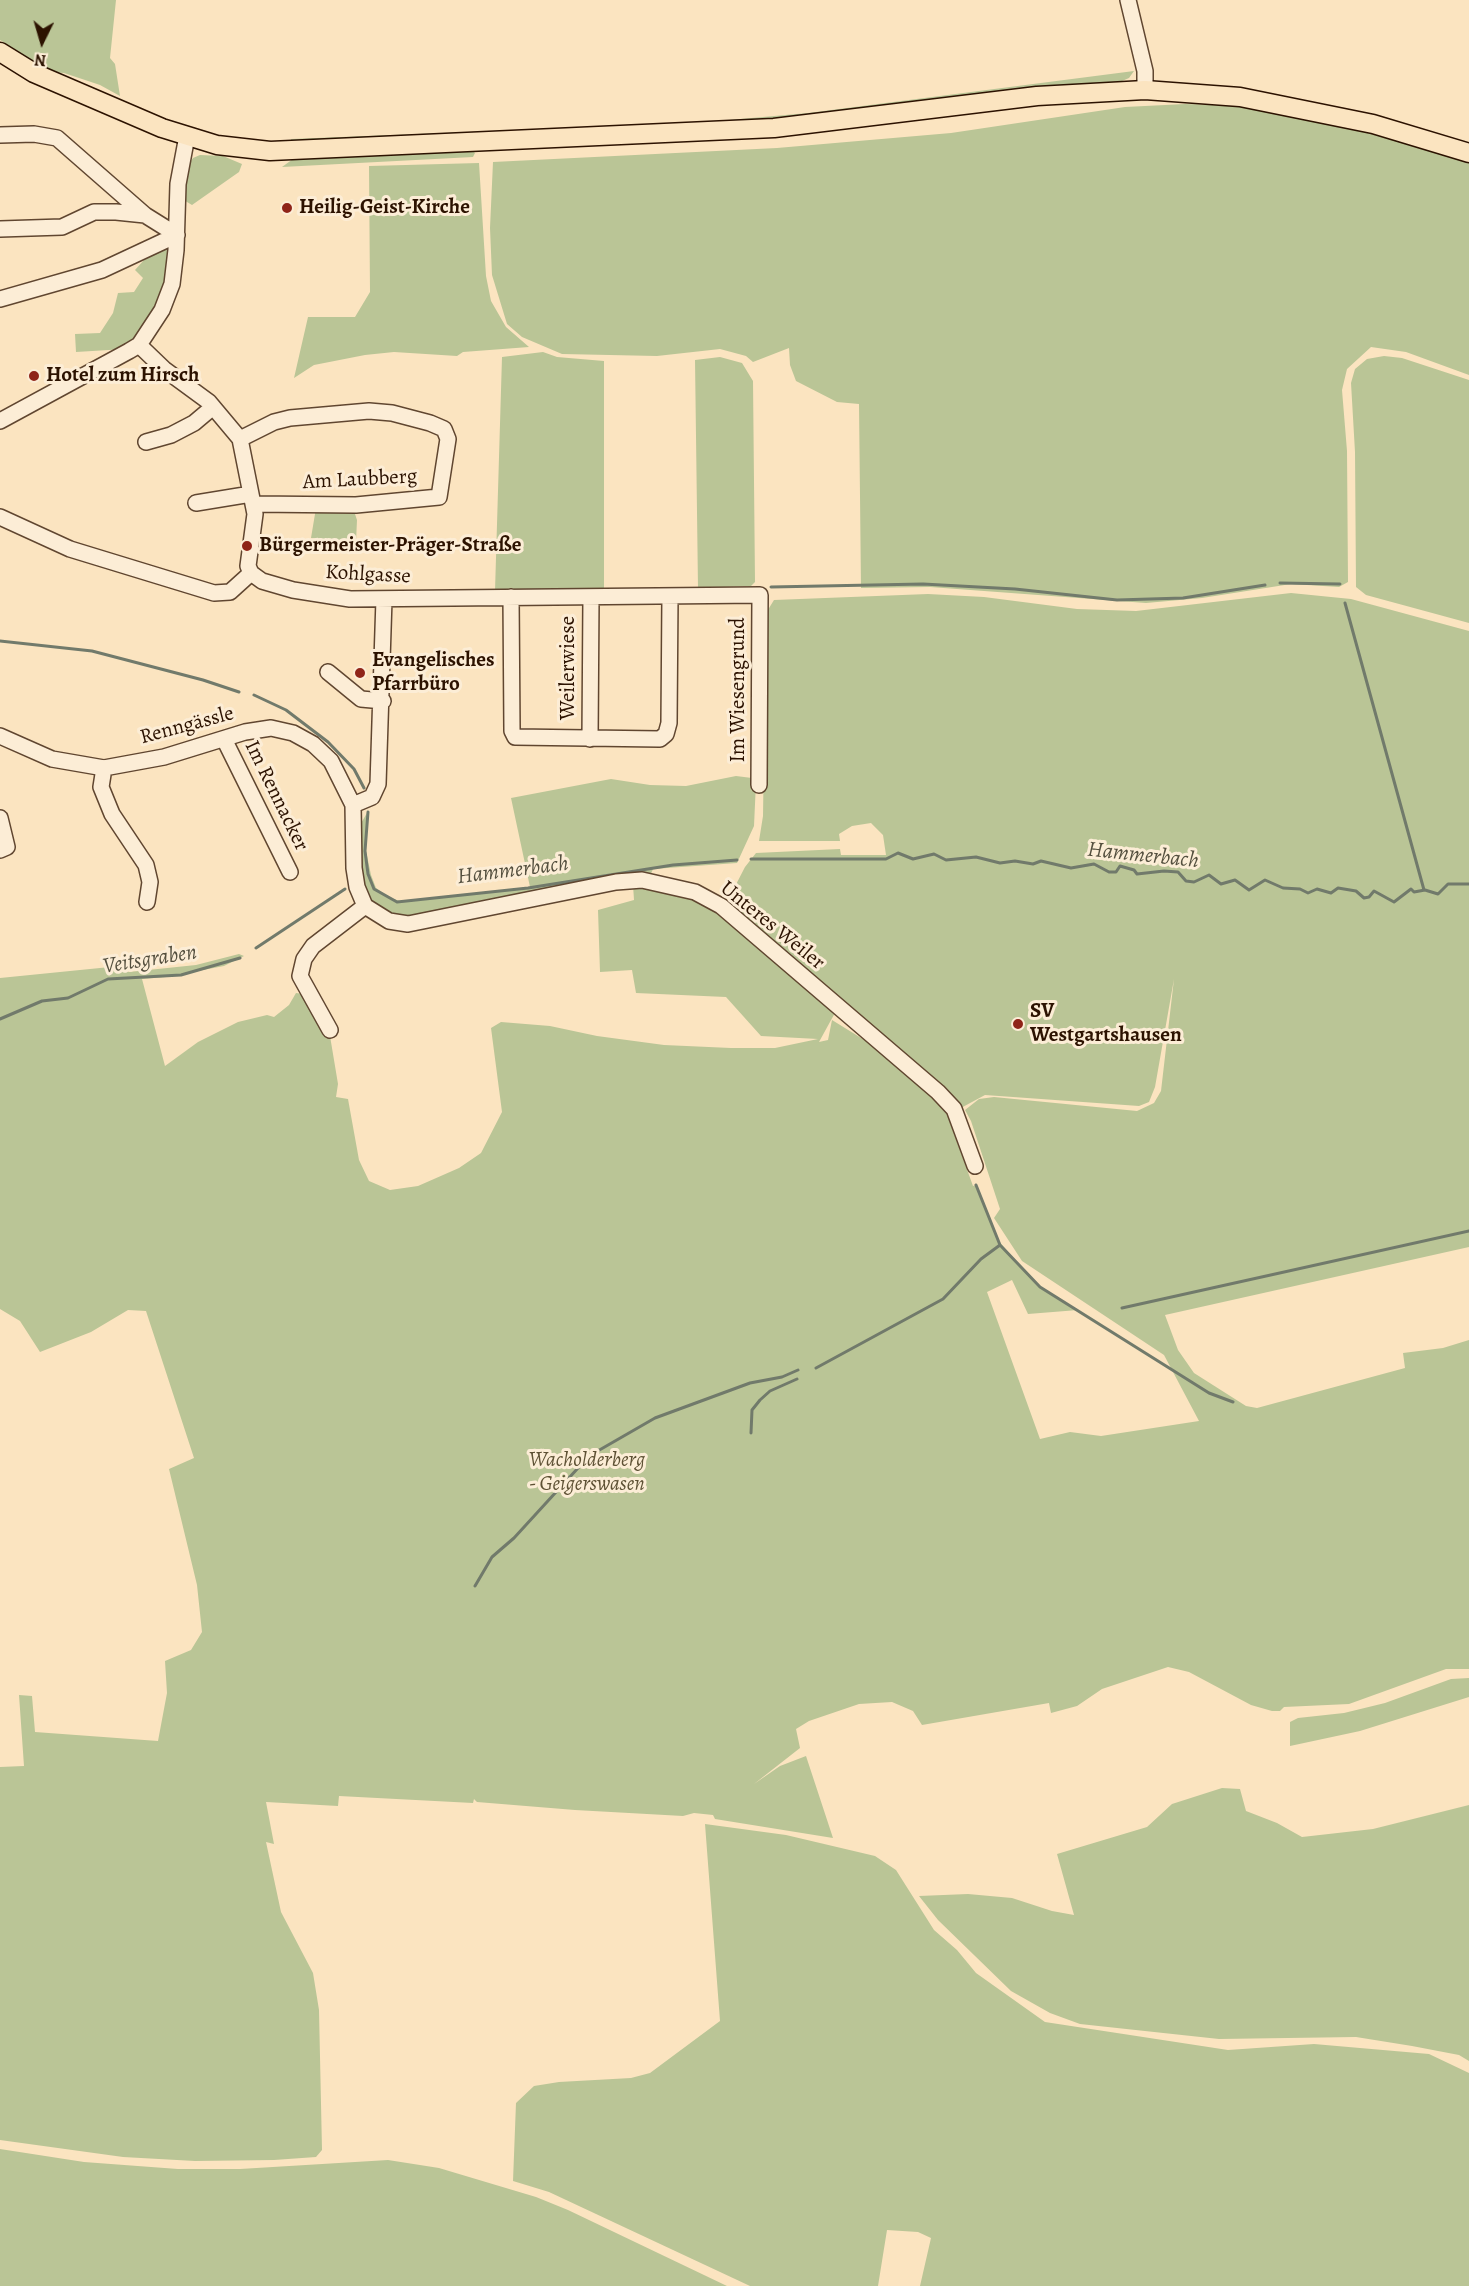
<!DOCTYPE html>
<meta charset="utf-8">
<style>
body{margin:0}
#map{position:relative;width:1469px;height:2286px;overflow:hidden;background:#fbe4c0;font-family:Alegreya,serif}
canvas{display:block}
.north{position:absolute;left:12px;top:12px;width:60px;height:60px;-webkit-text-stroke:4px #fcedd6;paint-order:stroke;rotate:185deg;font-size:16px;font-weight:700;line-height:24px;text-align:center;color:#2c1200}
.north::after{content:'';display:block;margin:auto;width:21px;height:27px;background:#2c1200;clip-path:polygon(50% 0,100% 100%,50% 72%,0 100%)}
</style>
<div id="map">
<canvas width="1469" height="2286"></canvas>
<div class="north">N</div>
</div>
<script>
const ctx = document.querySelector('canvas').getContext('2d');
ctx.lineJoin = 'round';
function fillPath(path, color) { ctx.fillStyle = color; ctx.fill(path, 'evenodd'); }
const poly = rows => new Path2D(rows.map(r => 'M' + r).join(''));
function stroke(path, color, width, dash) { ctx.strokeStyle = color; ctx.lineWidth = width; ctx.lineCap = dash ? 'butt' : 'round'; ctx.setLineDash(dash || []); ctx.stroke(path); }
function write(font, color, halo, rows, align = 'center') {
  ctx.font = font + ' Alegreya,serif'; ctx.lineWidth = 6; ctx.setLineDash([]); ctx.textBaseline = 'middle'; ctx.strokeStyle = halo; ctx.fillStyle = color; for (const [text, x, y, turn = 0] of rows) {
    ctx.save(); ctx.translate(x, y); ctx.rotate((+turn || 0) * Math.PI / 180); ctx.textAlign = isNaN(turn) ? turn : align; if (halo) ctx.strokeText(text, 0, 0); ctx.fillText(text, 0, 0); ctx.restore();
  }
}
const green = poly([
 [0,0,116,0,110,58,115,64,120,96,100,85,64,73,51,72,0,40],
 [1134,71,1129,78,1122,81,826,118,291,143,291,139,695,123,808,113],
 [1185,104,1256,106,1328,122,1469,161,1469,375,1406,352,1371,347,1347,369,1342,390,1347,451,1348,582,1339,587,1291,584,1202,598,1146,603,930,587,861,588,859,404,837,402,796,381,790,365,789,348,753,362,746,356,720,349,657,356,562,354,522,337,507,324,492,275,490,228,493,162,777,148,951,133,1125,107],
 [471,149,475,153,473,157,282,167,293,159,312,157],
 [200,155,223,156,242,164,239,172,192,205,182,199,187,167,193,158],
 [479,163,486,276,491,301,506,327,529,347,463,352,457,356,394,352,365,355,314,365,294,378,308,317,355,317,370,292,369,166],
 [165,249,171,250,167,278,148,324,125,349,76,352,75,334,100,333,113,313,118,293,134,292,143,278,135,270,144,260],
 [543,352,557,357,604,361,604,589,495,591,502,357],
 [1384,356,1402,358,1469,380,1469,623,1366,595,1356,587,1355,452,1351,383,1355,369,1367,359],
 [720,357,742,363,753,381,755,582,751,586,698,588,695,360],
 [316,508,353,508,357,520,356,542,311,538],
 [1291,593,1351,599,1469,631,1469,1247,1165,1315,1178,1350,1194,1373,1246,1406,1257,1408,1405,1368,1403,1353,1443,1348,1469,1340,1469,1669,1446,1669,1349,1704,1284,1707,1280,1711,1272,1711,1251,1705,1189,1672,1168,1667,1102,1689,1077,1706,1051,1713,1049,1703,922,1725,913,1711,892,1702,859,1704,809,1721,796,1729,800,1748,754,1784,780,1766,806,1756,833,1838,715,1819,713,1815,694,1813,683,1816,575,1810,477,1802,474,1799,473,1803,339,1796,338,1806,266,1802,274,1844,266,1842,281,1912,313,1973,319,2010,322,2150,316,2157,274,2160,195,2161,123,2157,0,2140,0,1767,24,1766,19,1695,32,1696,35,1732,158,1741,167,1693,165,1661,191,1650,202,1632,197,1585,169,1469,194,1458,146,1311,128,1310,91,1332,40,1352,20,1321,0,1309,0,978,110,967,129,972,196,965,239,954,244,956,224,966,166,977,142,979,165,1066,198,1042,238,1022,267,1015,274,1017,289,1005,296,993,303,994,330,1036,338,1084,336,1097,348,1099,359,1160,369,1181,390,1190,418,1186,459,1168,481,1153,502,1112,491,1028,501,1022,550,1026,597,1036,664,1045,731,1048,775,1048,818,1039,761,1036,726,997,636,993,632,970,600,972,598,910,634,900,633,885,702,900,836,1011,819,1042,828,1040,832,1020,879,1049,941,1104,951,1118,949,1120,973,1186,976,1185,997,1239,1035,1283,1078,1310,1028,1314,1012,1280,987,1292,1040,1439,1070,1432,1101,1436,1199,1421,1164,1355,1022,1261,994,1218,1000,1209,971,1121,965,1110,979,1099,994,1097,1137,1111,1154,1103,1161,1091,1174,979,1155,1087,1149,1102,1139,1106,985,1095,959,1109,728,900,745,867,756,853,840,849,841,855,886,855,883,835,871,823,852,826,839,834,840,841,759,841,763,816,766,613,774,600,928,594,984,597,1077,609,1136,611],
 [736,776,752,778,756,782,754,826,737,863,653,869,650,876,406,921,372,907,359,873,360,825,367,813,366,851,371,875,376,888,389,897,402,902,530,887,511,798,611,779,650,785,686,786],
 [1469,1678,1469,1697,1360,1731,1290,1746,1290,1722,1298,1718,1344,1713,1385,1703,1451,1679],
 [1222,1788,1240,1789,1246,1811,1277,1823,1302,1837,1373,1829,1469,1805,1469,2061,1459,2055,1412,2046,1356,2037,1219,2039,1080,2024,1050,2013,1011,1991,938,1920,919,1896,968,1894,1012,1898,1052,1911,1074,1915,1057,1854,1147,1827,1172,1804],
 [705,1824,786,1835,875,1856,896,1870,934,1930,957,1950,976,1973,1045,2022,1228,2050,1314,2044,1429,2054,1469,2073,1469,2286,920,2286,931,2238,918,2232,887,2230,878,2286,750,2286,549,2192,513,2181,516,2103,534,2086,559,2082,631,2078,650,2073,720,2021],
 [0,2149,84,2162,178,2169,240,2169,388,2160,439,2168,536,2197,568,2210,727,2286,0,2286]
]);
const stream = poly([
 [1280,583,1340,584],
 [771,587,923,584,1015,589,1117,600,1183,598,1265,585],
 [1345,603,1424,890],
 [0,641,92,651,203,680,239,692],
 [254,695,286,710,328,742,354,769,364,788],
 [368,812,365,851,368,874,374,889,397,902,528,888,673,865,737,860],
 [751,859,886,859,898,853,913,859,934,854,946,860,976,857,1000,863,1015,861,1033,864,1041,861,1071,868,1094,864,1109,872,1116,872,1120,866,1134,870,1137,874,1164,871,1178,872,1186,881,1194,882,1209,875,1221,884,1235,880,1249,890,1265,880,1283,888,1300,889,1308,893,1317,889,1331,893,1338,888,1356,891,1364,898,1369,897,1374,891,1394,902,1411,889,1414,892,1425,890,1438,894,1448,884,1469,884],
 [256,948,345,889],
 [0,1019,42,1001,68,998,108,979,181,975,240,958],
 [976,1185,1000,1245,1040,1287,1209,1393,1233,1402],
 [1122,1308,1469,1231],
 [816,1368,943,1299,981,1259,1000,1245],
 [751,1433,752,1410,760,1400,770,1391,797,1379],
 [475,1586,492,1557,514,1538,589,1456,655,1418,750,1383,782,1377,798,1370]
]);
const minor = poly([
 [1128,0,1145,71,1145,90],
 [0,135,34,134,57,138,145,215],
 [0,229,62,227,94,212,116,212,145,215,177,235],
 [0,299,102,270,177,235],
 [139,345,164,369,209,402,240,439,255,514,248,566,251,573],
 [0,421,129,351,139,345,162,310,172,284,176,250,178,184,187,136],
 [240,439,274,422,290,418,369,411,392,413,430,423,444,429,448,439,439,497,356,505,253,504],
 [146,442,171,435,194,423,213,407],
 [196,503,251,494],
 [0,517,70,549,214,593,230,592,251,573,262,581,293,590,350,599,760,595,759,785],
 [511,597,512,731,515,737,660,739,666,734,669,723,670,596],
 [384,599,378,784,372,797,353,805,354,868,357,887,365,906,389,921,408,924,616,882,642,880,695,892,721,906,938,1092,954,1109,975,1166],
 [328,672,361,699,383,701],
 [0,736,52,759,104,768,164,757,245,732,271,728,293,733,313,744,331,761,353,805],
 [224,739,290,872],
 [590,739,591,597],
 [104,768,101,787,112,814,146,865,150,882,147,902],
 [0,818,7,847,0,850],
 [330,1030,300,976,304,959,313,946,365,906]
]);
const major = poly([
 [0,52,34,73,162,128,217,145,270,151,774,128,1037,96,1145,90,1240,97,1373,124,1469,153]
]);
const markers = [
 [287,208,6,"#8f2418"],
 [34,376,6,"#8f2418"],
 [247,546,6,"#8f2418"],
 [360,673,6,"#8f2418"],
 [1018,1024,6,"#8f2418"]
];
const poiNames = [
 ["Heilig-Geist-Kirche",299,208],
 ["Hotel zum Hirsch",46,376],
 ["Bürgermeister-Präger-Straße",259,546],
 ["Evangelisches",372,661],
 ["Pfarrbüro",372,685],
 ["SV",1030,1012],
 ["Westgartshausen",1030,1036]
];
const streetNames = [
 ["Am Laubberg",360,480,-3],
 ["Kohlgasse",368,575,3],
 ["Weilerwiese",569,668,-90],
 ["Im Wiesengrund",739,690,-90],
 ["Renngässle",187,726,-15],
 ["Im Rennacker",276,796,64],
 ["Unteres Weiler",772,926,39]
];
const parkNames = [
 ["Wacholderberg",587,1461],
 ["- Geigerswasen",587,1485]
];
const waterNames = [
 ["Hammerbach",1143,856,6],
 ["Hammerbach",513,871,-7],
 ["Veitsgraben",150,960,-9]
];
fillPath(green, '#bac596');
stroke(stream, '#717a6b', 3);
stroke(minor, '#604630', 18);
stroke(major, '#2c1200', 21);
stroke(minor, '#fcedd6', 15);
stroke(major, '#fbe4c0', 18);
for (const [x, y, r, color] of markers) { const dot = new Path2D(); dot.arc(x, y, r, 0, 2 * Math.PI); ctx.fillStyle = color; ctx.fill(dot); stroke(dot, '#fcedd6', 2); }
write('bold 21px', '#2c1200', '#fcedd6', poiNames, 'left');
write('21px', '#2c1200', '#fcedd6', streetNames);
write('italic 21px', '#5e5134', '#fcedd6', parkNames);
write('italic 22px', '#544f3e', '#fcedd6', waterNames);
</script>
